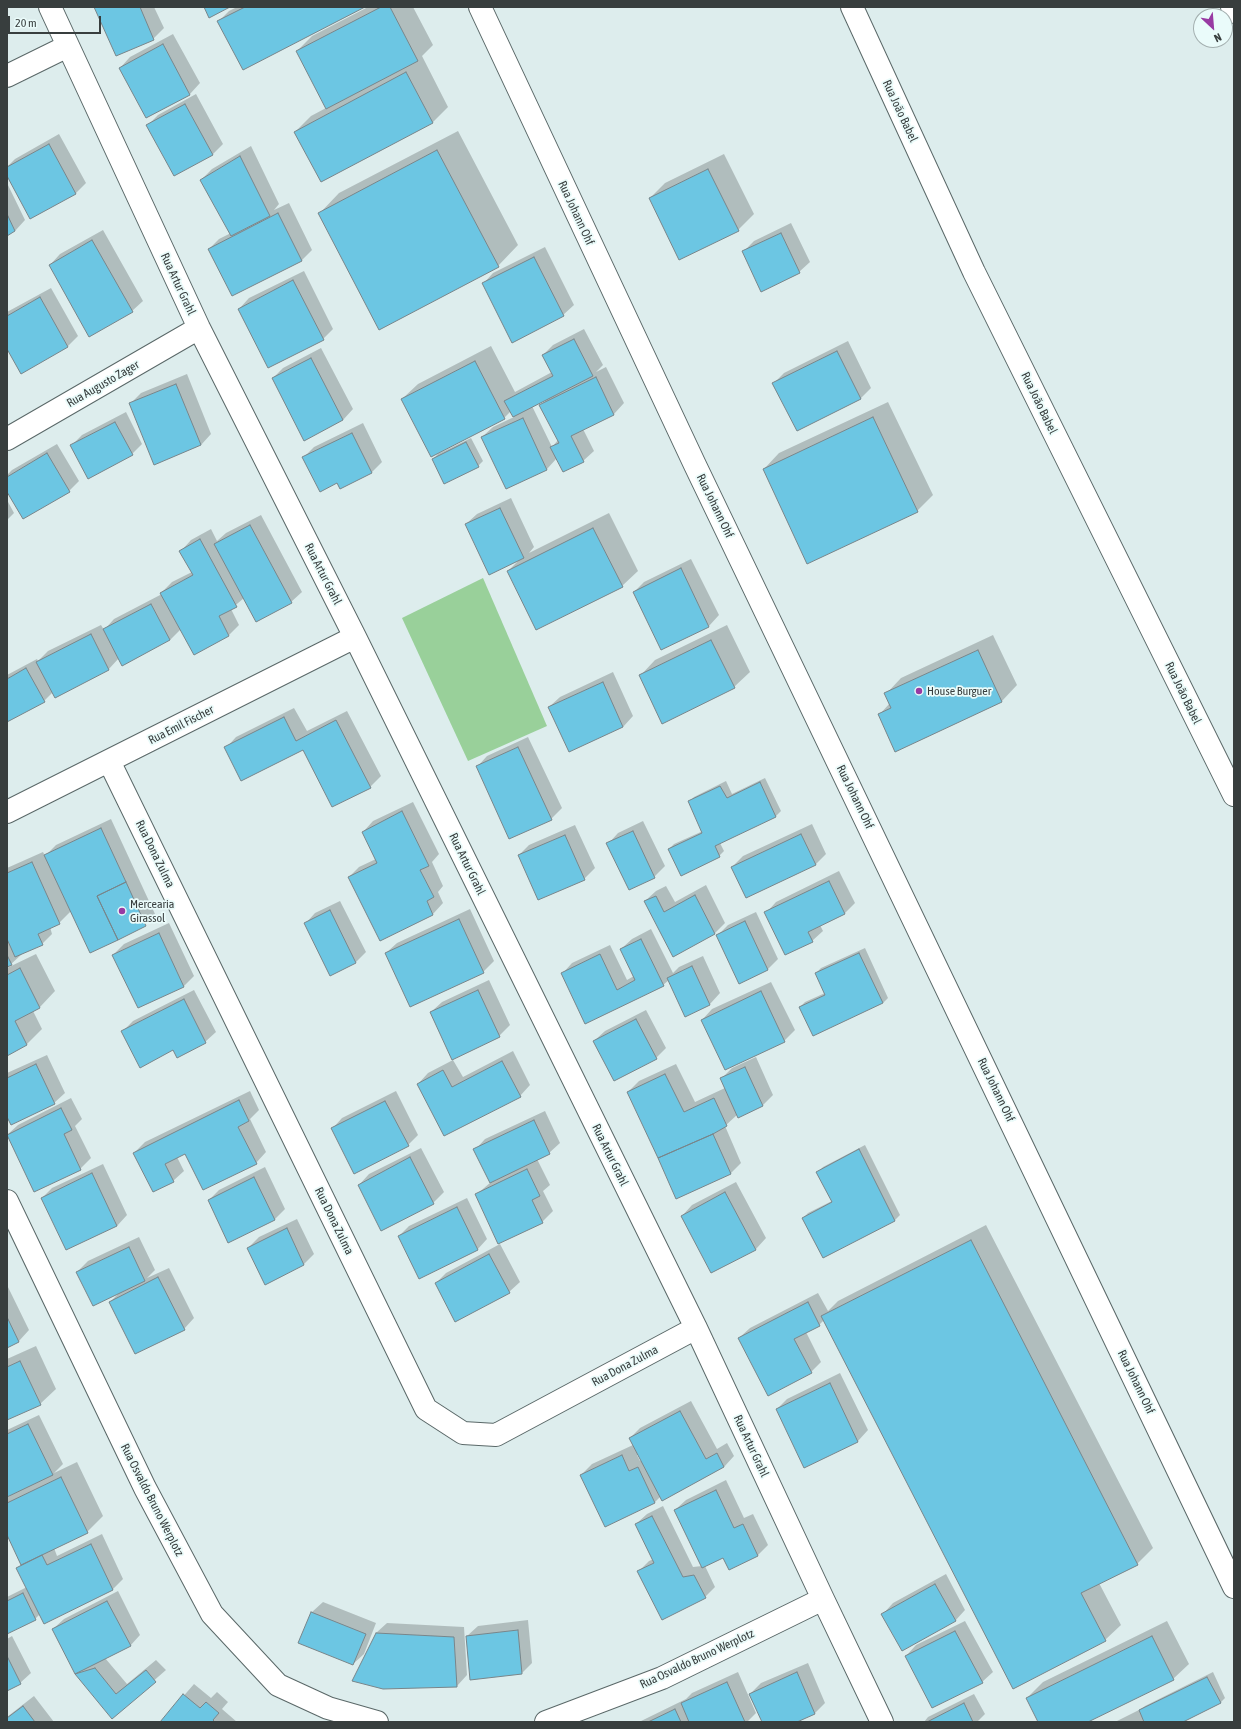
<!DOCTYPE html>
<meta charset="utf-8">
<style>
body{margin:0}
#map{position:relative;width:1241px;height:1729px;overflow:hidden;background:#ddeded;font-family:"Asap Condensed",sans-serif}
canvas{display:block}
.frame{position:absolute;inset:0;border:8px solid #383e3e;pointer-events:none}
.north{position:absolute;left:1193px;top:8px;width:40px;height:40px;box-sizing:border-box;background:#eafbfa;border:1px solid #a3afaf;border-radius:50%;rotate:154deg;font-size:11px;font-weight:700;line-height:16px;text-align:center;color:#383e3e}
.north::after{content:'';display:block;margin:auto;width:14px;height:18px;background:#983aa3;clip-path:polygon(50% 0,100% 100%,50% 72%,0 100%)}
.scale{position:absolute;left:8px;top:16px;width:93px;height:18px;box-sizing:border-box;border:2px solid #383e3e;border-top:0;padding-left:5px;font-size:12px;line-height:14px;white-space:nowrap;color:#383e3e;-webkit-text-stroke:3px #eafbfa;paint-order:stroke}
</style>
<div id="map">
<canvas width="1241" height="1729"></canvas>
<div class="frame"></div>
<div class="north">N</div>
<div class="scale">20 m</div>
</div>
<script>
const ctx = document.querySelector('canvas').getContext('2d');
ctx.lineJoin = 'round';
function fillPath(path, color) { ctx.fillStyle = color; ctx.fill(path, 'evenodd'); }
const poly = rows => new Path2D(rows.map(r => 'M' + r).join(''));
function stroke(path, color, width, dash) { ctx.strokeStyle = color; ctx.lineWidth = width; ctx.lineCap = dash ? 'butt' : 'round'; ctx.setLineDash(dash || []); ctx.stroke(path); }
function write(font, color, halo, rows, align = 'center') {
  ctx.font = font + ' "Asap Condensed",sans-serif'; ctx.lineWidth = 3.5; ctx.setLineDash([]); ctx.textBaseline = 'middle'; ctx.strokeStyle = halo; ctx.fillStyle = color; for (const [text, x, y, turn = 0] of rows) {
    ctx.save(); ctx.translate(x, y); ctx.rotate((+turn || 0) * Math.PI / 180); ctx.textAlign = isNaN(turn) ? turn : align; if (halo) ctx.strokeText(text, 0, 0); ctx.fillText(text, 0, 0); ctx.restore();
  }
}
const green = poly([
 [483,578,547,726,468,761,402,618]
]);
const shadow = poly([
 [95,7,154,7,164,28,153,39],
 [237,7,363,7,219,21,229,11],
 [368,7,413,7,433,45,422,56,448,107,433,122,321,181,295,132,311,116,326,108,297,51,312,36],
 [173,34,200,83,190,94,147,117,120,68,130,57],
 [196,94,223,144,213,154,175,174,148,125,158,115],
 [458,131,518,245,498,266,319,214,339,193],
 [59,134,86,183,76,193,31,217,7,173,7,167,15,159],
 [251,146,279,204,274,210,289,203,312,250,302,260,232,295,209,249,219,239,231,233,201,180,212,169],
 [724,154,754,214,738,230,650,198,665,183],
 [7,183,25,220,15,231,7,234],
 [791,223,810,262,799,272,743,252,754,241],
 [103,230,143,301,132,311,50,265,60,254],
 [545,247,574,305,563,315,483,284,493,273],
 [304,271,333,329,323,339,239,309,249,298],
 [51,288,78,336,67,347,7,347,7,312],
 [584,329,603,365,596,372,606,367,624,403,614,414,583,429,594,451,583,461,557,458,547,469,507,488,482,437,493,427,514,417,511,411,504,418,431,455,402,399,418,384,491,346,515,392,552,372,543,355,553,345],
 [546,400,541,405,558,440,552,447,532,406],
 [848,341,871,388,861,398,797,430,774,383,784,373],
 [321,348,353,409,343,420,273,378,283,368],
 [187,374,211,434,201,445,155,464,130,404,141,393],
 [888,402,933,495,917,511,764,469,779,453],
 [126,412,142,444,132,454,72,445,82,435],
 [363,423,382,462,372,472,341,488,338,481,303,458,314,447],
 [471,438,483,461,478,466,433,459,438,454],
 [57,444,79,481,69,491,7,490,7,475,12,470],
 [511,498,534,547,529,553,609,513,638,571,622,586,508,571,519,560,466,524,477,514],
 [7,500,14,513,7,520],
 [261,515,302,592,291,602,244,598,231,609,239,625,229,635,181,629,170,640,119,658,108,670,53,692,44,701,7,721,7,675,37,659,38,661,48,651,101,625,104,630,114,619,162,594,161,593,172,582,192,572,181,551,191,540,211,529,217,541,226,533],
 [691,559,719,615,709,626,662,649,634,592,644,582],
 [727,625,750,672,734,687,640,676,655,660],
 [993,635,1017,685,1002,701,896,750,879,715,890,703,886,694,901,678],
 [613,672,633,716,623,727,549,707,560,697],
 [294,708,307,731,347,711,381,776,370,787,303,749,226,748,236,737],
 [528,737,562,808,551,819,477,767,487,756],
 [765,778,781,811,776,816,720,843,724,851,719,856,669,849,674,844,703,831,689,802,694,797,726,781,732,794],
 [413,802,439,854,432,862,443,886,438,892,443,903,433,914,380,940,349,877,359,867,376,859,363,832,373,821],
 [111,819,155,914,145,925,71,911,59,923,50,927,52,934,42,944,22,954,10,965,7,966,7,868,43,852,45,856,56,845],
 [643,821,665,866,654,877,608,844,618,833],
 [812,824,826,854,816,864,747,897,732,867,743,856],
 [575,825,595,868,584,879,519,855,529,845],
 [839,871,855,903,844,914,820,925,823,931,812,941,766,913,776,902],
 [706,885,725,923,715,933,673,955,645,901,656,891,666,886,675,902],
 [340,901,366,952,356,962,330,975,305,924,315,913],
 [470,909,494,961,483,972,386,953,397,943],
 [756,912,778,959,768,969,740,982,717,936,728,925],
 [169,923,194,976,184,986,138,1007,113,955,124,944],
 [651,929,673,973,679,967,703,956,720,993,710,1004,685,1016,669,980,663,985,586,1023,562,974,572,963,610,945,627,980,634,976,621,949,632,939],
 [865,948,888,998,883,1003,800,1007,805,1002,825,993,816,973,821,968],
 [36,954,55,991,40,1007,33,1011,42,1029,26,1045,7,1054,7,968],
 [489,980,510,1025,499,1036,453,1058,431,1012,442,1002],
 [771,982,795,1030,784,1041,702,1020,712,1009],
 [194,990,216,1032,205,1042,173,1049,122,1032,133,1021],
 [646,1010,666,1048,656,1058,594,1041,605,1031],
 [513,1051,530,1085,520,1096,418,1084,428,1073,453,1060,463,1077],
 [47,1055,65,1093,54,1103,7,1115,7,1073],
 [756,1057,773,1095,763,1105,739,1116,738,1114,725,1126,741,1163,731,1173,677,1198,628,1092,639,1081,676,1064,695,1102,725,1088,721,1079,732,1068],
 [250,1091,259,1110,250,1119,266,1152,256,1163,186,1153,177,1157,184,1171,173,1181,134,1153,145,1142],
 [396,1091,418,1135,408,1145,332,1129,342,1118],
 [71,1098,82,1119,75,1126,91,1158,80,1169,7,1135,18,1125],
 [545,1111,560,1143,549,1153,537,1159,550,1185,543,1191,553,1211,542,1222,476,1195,491,1182,475,1150,485,1139],
 [865,1145,900,1215,895,1220,823,1257,803,1218,808,1213,832,1201,818,1172,823,1167],
 [421,1148,444,1192,433,1203,359,1185,369,1174],
 [103,1164,127,1215,117,1226,42,1198,52,1188],
 [265,1167,285,1209,275,1219,229,1241,209,1200,219,1190],
 [736,1182,766,1238,756,1249,712,1272,682,1216,692,1205],
 [467,1198,487,1239,477,1250,399,1236,409,1226],
 [297,1219,314,1254,304,1264,266,1283,248,1248,259,1237],
 [986,1225,1153,1548,1137,1564,1099,1583,1121,1625,1105,1640,824,1320,819,1325,806,1332,821,1362,811,1372,739,1338,750,1328,818,1293,828,1311,838,1301],
 [139,1237,155,1270,147,1278,169,1268,194,1318,184,1329,110,1302,119,1293,77,1272,88,1261],
 [500,1244,520,1282,509,1292,436,1283,446,1273],
 [7,1285,29,1330,19,1341,7,1347],
 [36,1346,56,1389,40,1404,7,1419,7,1359],
 [840,1373,868,1430,858,1441,805,1467,777,1409,787,1399],
 [691,1401,717,1449,727,1443,734,1456,724,1467,663,1499,661,1496,655,1502,606,1525,581,1475,592,1464,633,1445,630,1438,640,1428],
 [637,1455,639,1455,642,1461,640,1461],
 [39,1415,63,1464,54,1473,77,1462,103,1516,87,1532,54,1548,57,1556,102,1534,123,1579,113,1589,44,1622,40,1614,35,1619,7,1633,7,1597,27,1587,17,1568,22,1564,7,1533,7,1498,11,1495,7,1496,7,1430],
 [726,1480,744,1518,753,1514,768,1545,758,1555,724,1557,705,1566,715,1587,705,1597,639,1571,649,1561,654,1559,636,1524,647,1514,663,1506,693,1567,702,1566,675,1510,686,1500],
 [946,1574,965,1610,955,1621,883,1614,893,1603],
 [118,1591,140,1635,130,1646,105,1658,127,1684,156,1660,166,1670,112,1717,76,1674,53,1629,64,1619],
 [323,1602,376,1623,364,1654,353,1664,299,1643,312,1612],
 [528,1620,532,1663,522,1673,467,1636,478,1626],
 [965,1621,993,1672,982,1682,906,1656,916,1645],
 [1167,1621,1189,1664,1173,1679,1086,1722,1039,1722,1027,1698,1043,1682],
 [387,1623,464,1627,467,1675,457,1686,383,1688,376,1633],
 [12,1636,31,1673,20,1683,7,1690,7,1639],
 [808,1663,825,1703,815,1713,794,1722,763,1722,750,1694,761,1683],
 [738,1672,756,1713,747,1722,639,1722,686,1699,692,1693],
 [1213,1672,1225,1698,1220,1703,1180,1722,1115,1722,1141,1709,1145,1706],
 [194,1684,211,1698,217,1692,228,1702,222,1709,237,1722,161,1722],
 [974,1694,985,1714,977,1722,924,1722,928,1717],
 [34,1696,54,1722,7,1722,7,1717]
]);
const building = poly([
 [94,7,140,7,154,40,116,56,94,7],
 [204,7,230,7,209,18,204,7],
 [245,7,365,7,243,70,217,21,245,7],
 [381,7,390,7,418,61,326,109,296,51,381,7],
 [163,44,190,95,146,118,119,68,163,44],
 [406,72,433,123,321,182,294,132,406,72],
 [185,104,213,155,174,176,146,125,185,104],
 [49,144,76,194,30,219,7,176,7,167,49,144],
 [437,150,499,267,379,330,318,213,437,150],
 [240,156,270,216,231,236,200,180,240,156],
 [708,169,739,231,679,260,649,198,708,169],
 [278,213,302,261,232,296,208,249,278,213],
 [7,214,15,231,7,236,7,214],
 [781,233,800,273,761,292,742,251,781,233],
 [92,240,133,312,89,337,49,265,92,240],
 [534,257,564,316,512,343,482,283,534,257],
 [293,280,324,340,268,368,238,309,293,280],
 [40,297,68,347,21,374,7,349,7,316,40,297],
 [574,339,593,376,513,417,504,401,553,376,542,355,574,339],
 [837,351,861,399,797,431,772,383,837,351],
 [311,358,343,420,304,441,272,378,311,358],
 [475,361,505,419,431,457,401,399,475,361],
 [596,377,614,415,571,436,584,462,563,472,550,447,559,443,539,405,596,377],
 [176,384,201,445,154,465,129,403,176,384],
 [873,417,918,512,807,564,763,469,873,417],
 [523,418,547,470,506,489,481,437,523,418],
 [115,422,133,455,88,479,70,445,115,422],
 [352,433,372,473,340,489,337,483,320,492,302,457,352,433],
 [466,442,479,467,444,484,432,459,466,442],
 [47,453,70,492,23,519,7,492,7,477,47,453],
 [500,508,524,558,489,575,465,524,500,508],
 [250,525,292,603,256,622,214,544,250,525],
 [593,528,623,587,536,630,507,571,593,528],
 [200,539,237,607,219,616,229,636,194,655,160,593,193,575,179,551,200,539],
 [681,568,709,627,661,650,633,592,681,568],
 [151,604,170,640,122,666,103,629,151,604],
 [91,634,109,670,55,698,36,662,91,634],
 [711,640,735,688,662,724,639,675,711,640],
 [978,650,1002,702,895,752,878,714,891,708,884,693,978,650],
 [26,668,45,702,7,722,7,679,26,668],
 [603,682,623,727,569,752,548,707,603,682],
 [284,717,296,741,336,720,371,788,332,807,303,750,241,781,224,747,284,717],
 [518,747,552,820,509,839,476,766,518,747],
 [760,782,776,817,715,846,720,857,681,876,668,849,702,833,688,801,720,786,727,798,760,782],
 [402,811,429,866,420,870,434,897,427,901,433,915,380,941,348,877,377,863,362,832,402,811],
 [101,828,126,882,97,896,118,940,90,953,44,855,101,828],
 [633,831,655,878,629,890,606,843,633,831],
 [801,834,816,865,746,898,731,867,801,834],
 [565,835,585,880,538,900,518,855,565,835],
 [32,862,60,924,38,934,43,945,15,957,7,939,7,873,32,862],
 [829,881,845,914,808,932,813,942,785,955,764,912,829,881],
 [126,882,146,926,118,940,97,896,126,882],
 [695,895,715,934,673,957,644,901,656,896,664,912,695,895],
 [330,910,356,963,330,976,304,923,330,910],
 [459,919,484,973,410,1007,385,953,459,919],
 [745,921,768,970,739,984,716,935,745,921],
 [159,933,184,987,138,1008,112,955,159,933],
 [641,939,664,986,585,1024,561,973,600,954,617,990,635,980,620,949,641,939],
 [859,953,883,1003,813,1036,799,1007,825,995,815,973,859,953],
 [7,955,12,965,7,967,7,955],
 [692,966,710,1005,685,1017,667,978,692,966],
 [20,968,40,1008,15,1021,27,1045,7,1056,7,975,20,968],
 [478,990,500,1037,452,1060,430,1012,478,990],
 [761,991,785,1042,725,1070,701,1020,761,991],
 [184,999,206,1043,177,1058,173,1050,140,1068,121,1031,184,999],
 [636,1019,657,1059,614,1081,593,1041,636,1019],
 [502,1061,521,1097,444,1136,417,1084,443,1070,452,1087,502,1061],
 [36,1064,55,1104,11,1125,7,1117,7,1078,36,1064],
 [745,1067,763,1106,738,1118,720,1078,745,1067],
 [665,1074,684,1112,714,1098,727,1126,713,1134,658,1158,627,1092,665,1074],
 [239,1100,249,1121,238,1127,257,1164,203,1190,185,1154,165,1164,174,1182,153,1192,133,1153,239,1100],
 [385,1101,409,1146,354,1174,331,1128,385,1101],
 [61,1108,72,1130,64,1134,81,1170,34,1192,7,1135,61,1108],
 [534,1120,550,1154,490,1183,473,1149,534,1120],
 [713,1134,731,1174,676,1199,658,1158,713,1134],
 [859,1149,895,1221,823,1258,802,1218,832,1202,816,1172,859,1149],
 [410,1157,434,1204,381,1231,358,1185,410,1157],
 [527,1169,540,1196,532,1200,543,1223,498,1244,475,1194,527,1169],
 [92,1173,117,1226,66,1250,41,1198,92,1173],
 [254,1177,275,1220,228,1243,208,1200,254,1177],
 [725,1192,756,1250,711,1273,681,1216,725,1192],
 [457,1207,478,1250,419,1279,398,1236,457,1207],
 [287,1228,304,1265,265,1285,247,1248,287,1228],
 [971,1240,1138,1565,1081,1593,1106,1641,1013,1689,821,1316,971,1240],
 [129,1247,145,1281,93,1306,76,1272,129,1247],
 [489,1254,510,1293,455,1322,435,1283,489,1254],
 [158,1277,185,1330,135,1354,109,1302,158,1277],
 [808,1302,820,1326,794,1339,812,1373,768,1396,738,1338,808,1302],
 [7,1317,19,1342,7,1348,7,1317],
 [20,1361,41,1405,7,1420,7,1367,20,1361],
 [830,1383,858,1442,804,1468,776,1409,830,1383],
 [680,1411,706,1459,717,1453,724,1467,662,1501,629,1438,680,1411],
 [28,1424,53,1475,7,1497,7,1434,28,1424],
 [622,1455,629,1471,638,1467,655,1503,605,1527,580,1475,622,1455],
 [61,1477,88,1533,21,1565,7,1535,7,1503,61,1477],
 [716,1490,734,1528,743,1524,758,1556,729,1570,723,1558,702,1568,674,1510,716,1490],
 [652,1516,683,1577,694,1575,706,1598,662,1620,637,1571,654,1563,635,1524,652,1516],
 [91,1544,113,1590,44,1624,16,1568,42,1555,47,1565,91,1544],
 [935,1584,956,1621,902,1651,881,1614,935,1584],
 [23,1593,36,1620,7,1634,7,1601,23,1593],
 [107,1601,131,1646,75,1674,52,1629,107,1601],
 [311,1612,366,1634,353,1665,298,1643,311,1612],
 [518,1630,522,1674,470,1680,466,1636,518,1630],
 [955,1631,983,1683,932,1708,905,1656,955,1631],
 [376,1633,454,1637,457,1687,383,1689,352,1681,376,1633],
 [1152,1636,1174,1680,1088,1722,1038,1722,1026,1698,1152,1636],
 [7,1656,21,1684,7,1691,7,1656],
 [95,1668,116,1694,146,1670,156,1682,112,1719,75,1674,95,1668],
 [797,1672,815,1714,797,1722,762,1722,749,1694,797,1672],
 [1207,1677,1221,1703,1183,1722,1144,1722,1139,1710,1207,1677],
 [727,1682,745,1722,689,1722,681,1703,727,1682],
 [183,1694,200,1708,206,1702,219,1713,213,1720,215,1722,160,1722,183,1694],
 [964,1703,973,1722,927,1722,964,1703],
 [23,1706,35,1722,7,1722,7,1718,23,1706],
 [675,1709,681,1722,648,1722,675,1709]
]);
const minor = poly([
 [50,7,199,328,355,637,696,1328,823,1599,882,1722],
 [852,7,974,272,1234,795],
 [1232,7,1234,12],
 [7,76,68,46],
 [7,439,199,328],
 [109,761,426,1409,463,1433,496,1435,696,1328],
 [7,812,355,637],
 [7,1201,145,1488,212,1614,278,1685,328,1708,377,1722],
 [546,1722,662,1678,823,1599]
]);
const major = poly([
 [480,7,695,465,1234,1587]
]);
const markers = [
 [919,691,4,"#983aa3"],
 [122,911,4,"#983aa3"]
];
const streetNames = [
 ["Rua João Babel",900,111,65],
 ["Rua Johann Ohf",576,213,65],
 ["Rua Artur Grahl",178,284,65],
 ["Rua Augusto Zager",103,384,-30],
 ["Rua João Babel",1039,403,64],
 ["Rua Johann Ohf",715,506,64],
 ["Rua Artur Grahl",323,574,63],
 ["Rua João Babel",1183,693,64],
 ["Rua Emil Fischer",181,725,-27],
 ["Rua Johann Ohf",855,797,64],
 ["Rua Dona Zulma",155,854,64],
 ["Rua Artur Grahl",467,864,64],
 ["Rua Johann Ohf",996,1090,64],
 ["Rua Artur Grahl",610,1155,64],
 ["Rua Dona Zulma",334,1221,64],
 ["Rua Dona Zulma",625,1366,-28],
 ["Rua Johann Ohf",1136,1382,64],
 ["Rua Artur Grahl",751,1446,65],
 ["Rua Osvaldo Bruno Werplotz",152,1500,63],
 ["Rua Osvaldo Bruno Werplotz",697,1659,-25]
];
const poiNames = [
 ["House Burguer",927,691],
 ["Mercearia",130,904],
 ["Girassol",130,918]
];
fillPath(green, '#99d09a');
fillPath(shadow, '#0003');
fillPath(building, '#6cc6e3');
stroke(building, '#78858a', 1);
stroke(minor, '#5a6868', 24);
stroke(major, '#5a6868', 24);
stroke(minor, '#fff', 22);
stroke(major, '#fff', 22);
for (const [x, y, r, color] of markers) { const dot = new Path2D(); dot.arc(x, y, r, 0, 2 * Math.PI); ctx.fillStyle = color; ctx.fill(dot); stroke(dot, '#eafbfa', 1.5); }
write('12px', '#383e3e', '#eafbfa', streetNames);
write('12px', '#383e3e', '#eafbfa', poiNames, 'left');
</script>
